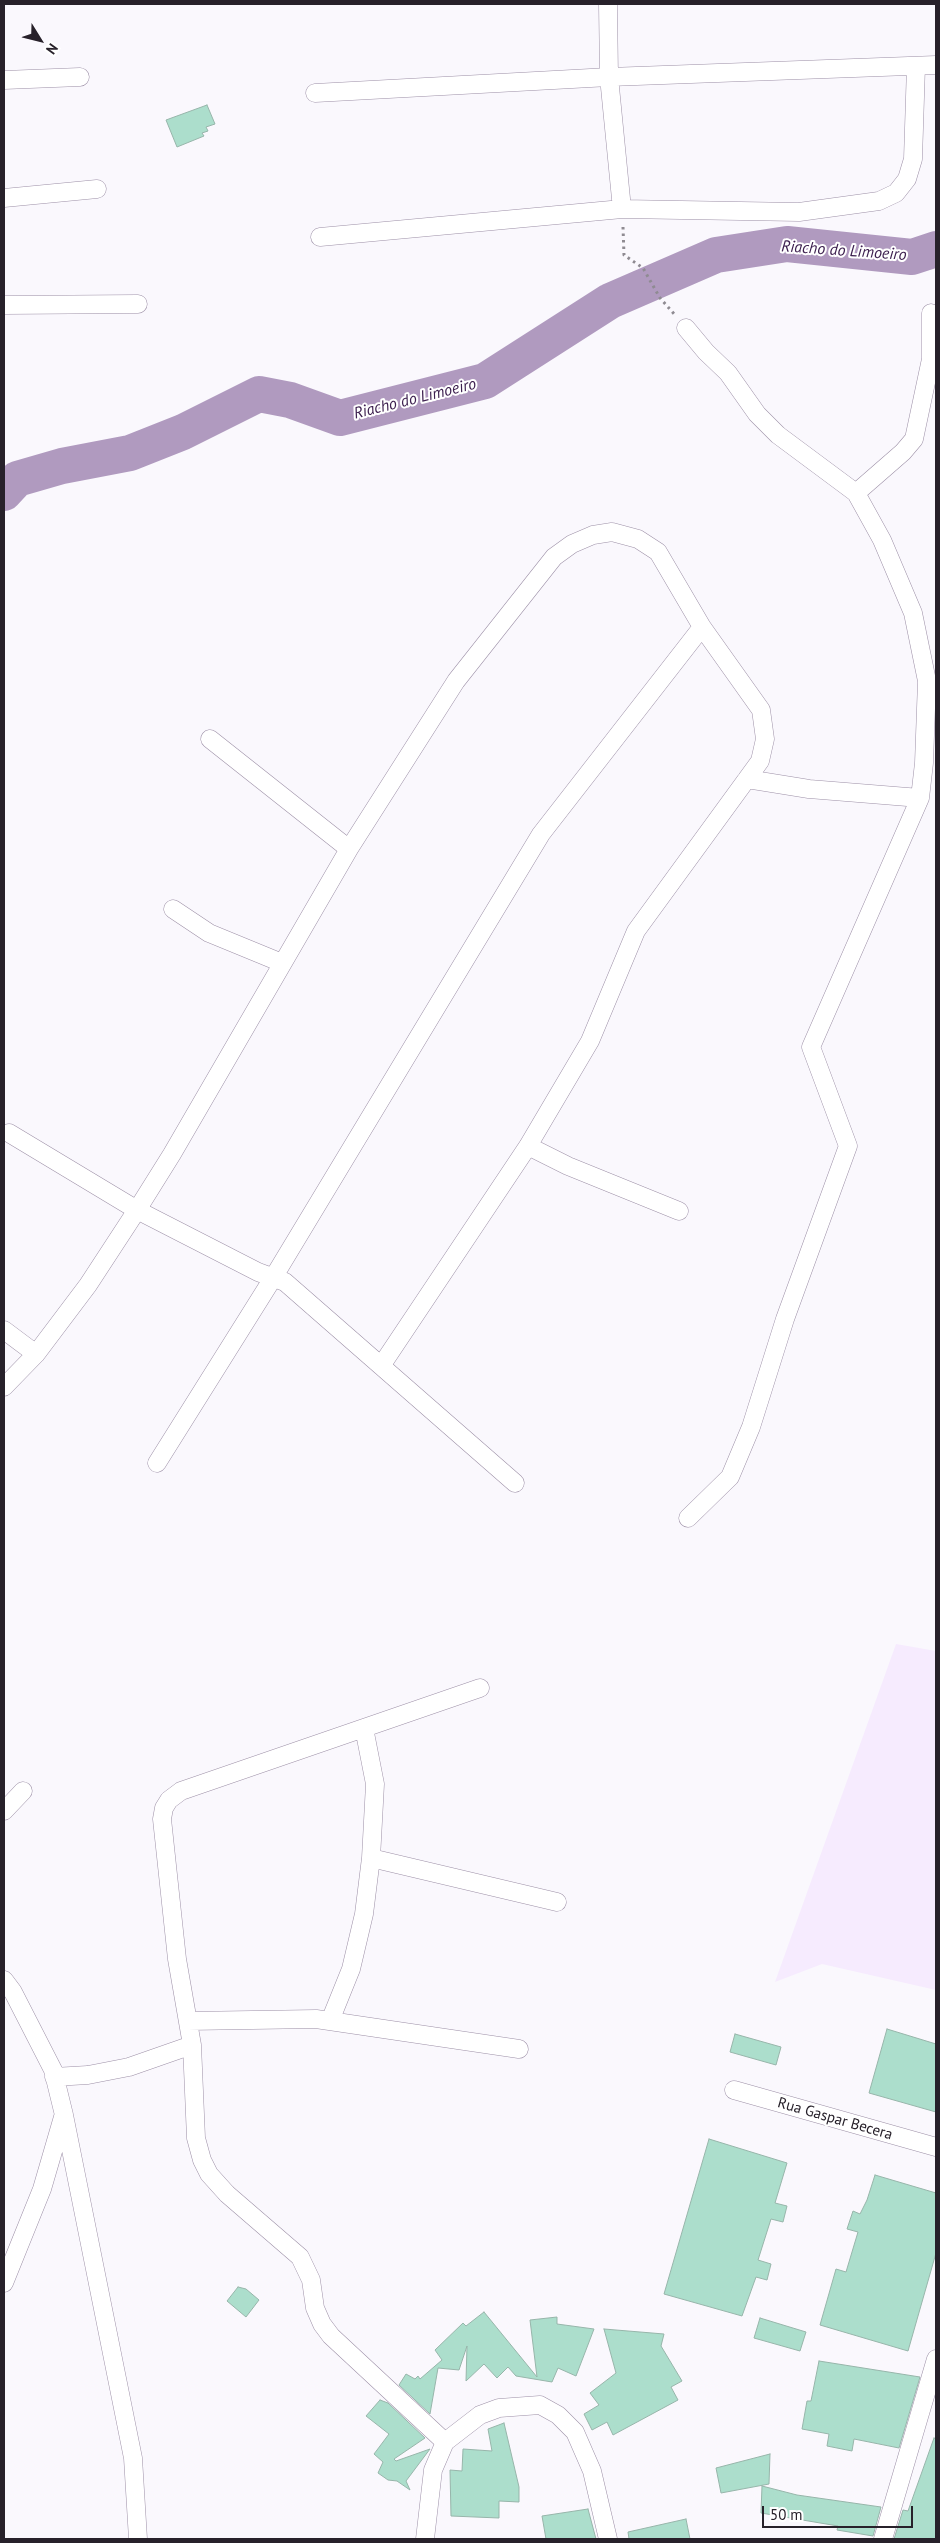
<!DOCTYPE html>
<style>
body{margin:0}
#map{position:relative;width:940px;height:2543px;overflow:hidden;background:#faf8fd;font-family:"PT Sans",sans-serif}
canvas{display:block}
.frame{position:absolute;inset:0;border:5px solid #27212a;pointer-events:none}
.north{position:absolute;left:15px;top:15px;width:50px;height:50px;-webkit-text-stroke:4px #fff;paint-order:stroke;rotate:126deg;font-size:14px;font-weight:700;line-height:20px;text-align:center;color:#27212a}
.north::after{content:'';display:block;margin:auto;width:18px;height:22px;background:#27212a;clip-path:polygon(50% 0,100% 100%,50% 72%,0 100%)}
.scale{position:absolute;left:762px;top:2506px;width:151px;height:22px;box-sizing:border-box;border:2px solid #27212a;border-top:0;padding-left:6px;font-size:15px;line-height:18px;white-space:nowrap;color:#27212a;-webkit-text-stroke:4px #fff;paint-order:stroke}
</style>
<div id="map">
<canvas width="940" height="2543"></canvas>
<div class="frame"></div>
<div class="north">N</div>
<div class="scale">50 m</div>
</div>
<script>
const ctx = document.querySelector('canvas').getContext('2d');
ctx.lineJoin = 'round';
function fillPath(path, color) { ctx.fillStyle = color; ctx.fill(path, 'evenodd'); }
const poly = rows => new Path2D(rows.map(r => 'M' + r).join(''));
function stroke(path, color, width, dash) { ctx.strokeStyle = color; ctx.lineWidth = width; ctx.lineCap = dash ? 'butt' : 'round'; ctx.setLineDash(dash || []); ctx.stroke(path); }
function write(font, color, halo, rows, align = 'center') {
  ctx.font = font + ' "PT Sans",sans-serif'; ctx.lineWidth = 4; ctx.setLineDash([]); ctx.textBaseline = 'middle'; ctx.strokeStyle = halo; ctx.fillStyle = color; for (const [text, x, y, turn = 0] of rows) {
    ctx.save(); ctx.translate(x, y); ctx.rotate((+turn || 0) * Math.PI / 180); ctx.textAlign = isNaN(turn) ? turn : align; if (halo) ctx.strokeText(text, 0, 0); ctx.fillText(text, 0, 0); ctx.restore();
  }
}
const built = poly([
 [896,1644,936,1651,936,1990,822,1964,775,1982]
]);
const river = poly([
 [4,493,17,479,62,466,130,453,183,432,259,394,290,400,340,418,485,381,610,301,716,255,787,244,912,257,936,249]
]);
const building = poly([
 [207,105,215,124,206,127,208,131,202,133,204,136,177,147,166,120,207,105],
 [887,2029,936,2044,936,2112,869,2093,887,2029],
 [735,2034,781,2047,776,2065,730,2052,735,2034],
 [709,2139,787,2163,775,2203,787,2206,783,2222,771,2219,758,2260,771,2264,767,2280,756,2277,742,2316,664,2294,709,2139],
 [875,2175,936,2193,936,2253,908,2351,820,2325,836,2269,846,2272,858,2232,847,2229,853,2211,860,2214,867,2200,875,2175],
 [238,2287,246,2289,259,2300,246,2317,227,2301,238,2287],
 [484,2312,537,2377,530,2320,557,2317,557,2324,594,2329,576,2376,558,2368,552,2382,516,2376,508,2367,497,2378,484,2364,466,2381,467,2346,459,2370,438,2368,430,2414,399,2385,406,2374,415,2379,418,2376,420,2379,442,2360,435,2350,463,2323,466,2326,484,2312],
 [760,2318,806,2332,800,2351,754,2338,760,2318],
 [604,2329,664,2334,661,2346,682,2381,671,2387,678,2400,613,2435,607,2422,592,2430,584,2414,599,2405,590,2393,616,2373,604,2329],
 [819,2361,920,2377,899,2448,854,2439,852,2451,827,2446,829,2434,802,2429,807,2401,811,2401,819,2361],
 [380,2400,388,2403,425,2438,394,2459,396,2461,430,2449,406,2481,410,2490,397,2481,388,2480,378,2473,383,2462,374,2454,389,2434,366,2416,380,2400],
 [504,2423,519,2487,519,2502,499,2501,499,2518,451,2516,450,2470,462,2471,463,2449,492,2451,488,2429,504,2423],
 [934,2438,936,2439,936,2539,894,2539,903,2510,908,2511,934,2438],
 [770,2454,769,2484,721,2493,716,2468,770,2454],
 [762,2486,797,2495,881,2507,873,2536,837,2530,838,2526,761,2513,762,2486],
 [588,2509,596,2539,546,2539,542,2516,588,2509],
 [686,2519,690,2539,629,2539,628,2532,686,2519]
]);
const path = poly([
 [623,227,624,255,643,268,660,298,675,315]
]);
const minor = poly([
 [608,4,609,77,622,209],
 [4,80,80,77],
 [315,93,609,77,936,65],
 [4,198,97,189],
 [320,237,622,209,799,212,879,201,896,193,907,179,913,159,916,66],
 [4,305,138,304],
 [686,328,706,352,728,373,757,414,778,435,856,493,882,540,913,613,927,681,924,763,920,798,811,1047,848,1146,785,1319,751,1427,730,1477,688,1518],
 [856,493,903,452,914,439,931,359,931,313],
 [210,739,349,849],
 [747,779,809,789,920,798],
 [173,909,209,933,282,963],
 [9,1133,137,1210,258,1272,285,1282,515,1483],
 [528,1146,568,1166,679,1211],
 [4,1330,36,1354],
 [4,1387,36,1354,88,1285,137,1210,172,1154,349,849,456,681,554,557,572,544,593,535,612,532,638,539,658,552,702,627,761,710,765,739,760,761,636,931,590,1041,528,1146,381,1366],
 [157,1463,273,1278,541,834,702,627],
 [4,1811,23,1791],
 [371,1858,557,1902],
 [4,1980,13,1992,53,2070,64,2115,133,2458,138,2539],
 [188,2021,316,2019,519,2049],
 [330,2021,351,1969,364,1914,371,1858,375,1784,364,1728],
 [54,2077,88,2075,129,2067,192,2045],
 [734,2090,936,2147],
 [4,2283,42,2189,63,2117],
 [445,2442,331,2336,322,2324,315,2308,311,2280,300,2257,227,2194,209,2174,202,2160,196,2138,192,2045,177,1959,162,1819,164,1808,169,1800,181,1791,480,1688],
 [425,2539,433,2470,445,2442,480,2415,499,2408,540,2405,558,2415,575,2432,592,2471,608,2539],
 [883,2539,936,2359]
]);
const streetNames = [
 ["Rua Gaspar Becera",835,2119,16]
];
const waterNames = [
 ["Riacho do Limoeiro",844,251,4],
 ["Riacho do Limoeiro",415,399,-14]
];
fillPath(built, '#f6ebfe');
stroke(river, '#b09abf', 36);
fillPath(building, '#acdecc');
stroke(building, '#97b5aa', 1);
stroke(minor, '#9d90a7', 19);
stroke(path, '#8f8b92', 3, [2.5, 4]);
stroke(minor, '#fff', 18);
write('15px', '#27212a', '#fff', streetNames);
write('italic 16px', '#3d204f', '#fff', waterNames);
</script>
